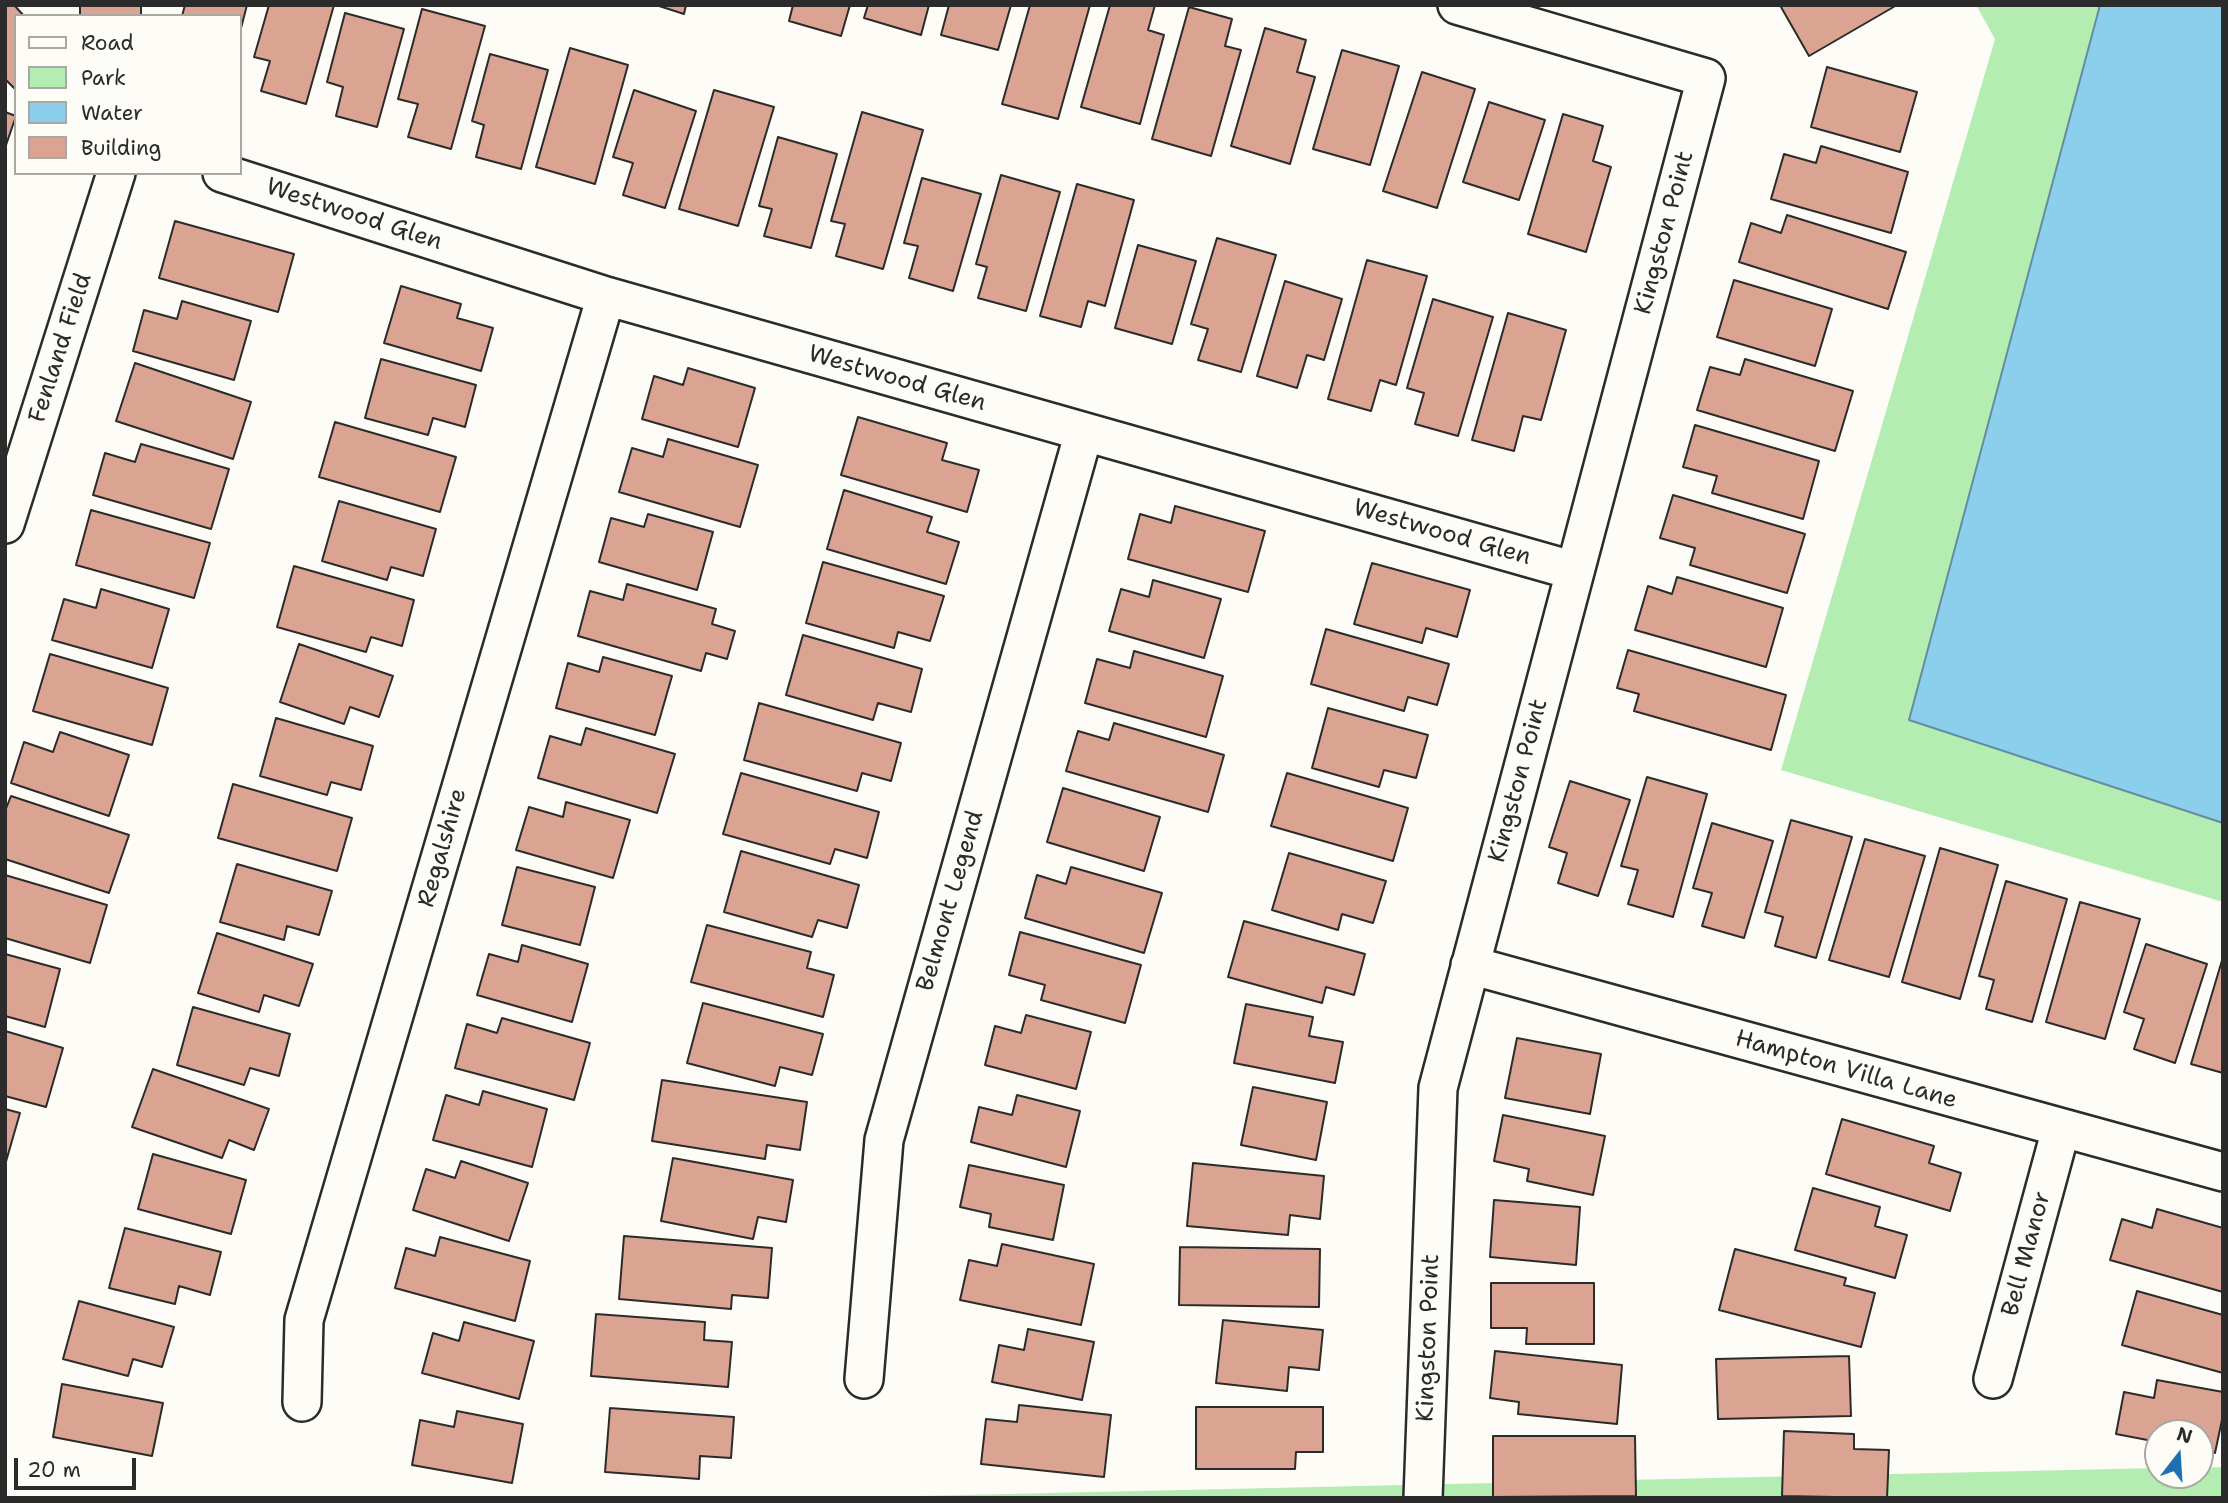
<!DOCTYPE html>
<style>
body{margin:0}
#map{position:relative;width:2228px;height:1503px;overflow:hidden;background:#fdfcf7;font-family:"Shantell Sans",sans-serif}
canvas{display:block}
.frame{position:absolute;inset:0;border:7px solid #2b2b2b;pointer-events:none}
.legend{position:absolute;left:14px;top:14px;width:228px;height:161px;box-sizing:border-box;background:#fdfcf7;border:2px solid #a9a8a5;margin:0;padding:9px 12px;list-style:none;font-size:21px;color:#2b2b2b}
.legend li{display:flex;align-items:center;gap:14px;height:35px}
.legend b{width:35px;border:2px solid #a9a8a5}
.north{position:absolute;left:2144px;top:1419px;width:70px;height:70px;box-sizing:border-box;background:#fdfcf7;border:2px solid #a9a8a5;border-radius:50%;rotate:17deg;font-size:19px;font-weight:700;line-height:28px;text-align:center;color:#2b2b2b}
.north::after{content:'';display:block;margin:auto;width:24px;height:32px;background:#1f6fb2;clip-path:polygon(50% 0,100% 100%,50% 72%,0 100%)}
.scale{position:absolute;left:14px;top:1458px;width:122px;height:32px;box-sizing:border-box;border:4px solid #2b2b2b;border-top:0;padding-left:9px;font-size:21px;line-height:24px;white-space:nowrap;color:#2b2b2b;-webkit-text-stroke:5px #fdfcf7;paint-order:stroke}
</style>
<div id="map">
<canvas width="2228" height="1503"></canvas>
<div class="frame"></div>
<ul class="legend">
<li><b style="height:9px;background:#fdfcf7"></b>Road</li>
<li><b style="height:19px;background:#b4edb1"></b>Park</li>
<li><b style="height:19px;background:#8bcfec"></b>Water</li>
<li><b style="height:19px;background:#daa392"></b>Building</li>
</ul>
<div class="north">N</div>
<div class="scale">20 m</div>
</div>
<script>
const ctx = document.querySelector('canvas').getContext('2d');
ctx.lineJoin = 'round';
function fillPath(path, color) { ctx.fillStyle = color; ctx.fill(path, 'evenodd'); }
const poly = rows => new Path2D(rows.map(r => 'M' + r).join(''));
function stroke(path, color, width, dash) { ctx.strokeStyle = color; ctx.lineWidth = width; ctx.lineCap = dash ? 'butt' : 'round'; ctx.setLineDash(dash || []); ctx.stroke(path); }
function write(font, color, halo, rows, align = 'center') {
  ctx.font = font + ' "Shantell Sans",sans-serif'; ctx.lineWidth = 6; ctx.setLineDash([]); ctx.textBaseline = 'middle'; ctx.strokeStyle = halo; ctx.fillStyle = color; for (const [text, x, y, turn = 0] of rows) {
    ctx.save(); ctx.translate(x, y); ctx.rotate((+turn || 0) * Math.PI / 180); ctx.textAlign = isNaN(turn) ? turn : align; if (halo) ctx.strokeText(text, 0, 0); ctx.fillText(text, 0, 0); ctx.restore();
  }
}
const green = poly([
 [1976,5,2223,5,2223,902,1781,770,1995,39],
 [2223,1467,2223,1498,829,1498,2158,1468,2158,1475,2200,1475,2200,1468]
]);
const water = poly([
 [2100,5,2223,5,2223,823,1909,720,2100,5]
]);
const building = poly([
 [5,5,14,5,24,16,16,16,16,90,5,79,5,5],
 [80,5,141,5,141,16,80,16,80,5],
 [185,5,247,5,240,32,240,16,182,16,185,5],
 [269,5,334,5,306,104,261,91,270,61,254,57,269,5],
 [656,5,686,5,684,14,656,5],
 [793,5,850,5,841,36,789,21,793,5],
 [868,5,929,5,921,35,864,18,868,5],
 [949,5,1011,5,998,50,941,35,949,5],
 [1030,5,1090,5,1058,119,1002,104,1030,5],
 [1110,5,1155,5,1148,30,1164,35,1140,124,1081,107,1110,5],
 [1784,5,1897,5,1809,56,1781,7,1784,5],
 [1189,7,1232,19,1225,46,1241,50,1211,156,1152,139,1189,7],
 [422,9,485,26,451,149,408,137,418,104,398,99,422,9],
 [345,13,404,29,377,127,336,116,343,87,327,82,345,13],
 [1265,28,1306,40,1297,72,1315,77,1290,164,1231,146,1265,28],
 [570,48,628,65,595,184,536,167,570,48],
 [1342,50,1399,66,1370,165,1313,149,1342,50],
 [490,54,548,70,521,169,476,157,484,125,472,121,490,54],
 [1827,67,1917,92,1900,152,1811,127,1827,67],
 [1422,72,1475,89,1437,208,1383,191,1422,72],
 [634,90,696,111,665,208,623,195,633,163,613,157,634,90],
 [714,90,774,107,738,226,679,209,714,90],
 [1489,102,1545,120,1519,200,1463,182,1489,102],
 [5,112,16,116,5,148,5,112],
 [862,112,923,130,883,269,836,256,845,224,831,221,862,112],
 [1563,114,1603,126,1593,161,1611,167,1586,252,1528,234,1563,114],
 [778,137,837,154,811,248,764,236,772,209,759,206,778,137],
 [1821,146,1908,172,1891,233,1771,199,1784,154,1816,163,1821,146],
 [1001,175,1060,192,1026,311,978,298,987,267,976,264,1001,175],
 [922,178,981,194,953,291,909,278,918,246,904,243,922,178],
 [1077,184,1134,200,1105,306,1088,301,1081,327,1040,316,1077,184],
 [1787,215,1906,252,1888,309,1739,262,1751,223,1781,233,1787,215],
 [175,221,294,254,278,312,159,278,175,221],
 [1217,238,1276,255,1241,372,1198,360,1208,329,1191,324,1217,238],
 [1138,245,1196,261,1172,344,1115,328,1138,245],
 [1367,260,1427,276,1396,385,1380,380,1371,411,1328,399,1367,260],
 [1734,280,1832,309,1815,366,1717,337,1734,280],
 [1285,281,1342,299,1324,360,1307,355,1297,388,1257,376,1285,281],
 [401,286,461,304,457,318,493,328,481,371,384,343,401,286],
 [1433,299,1493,317,1458,436,1415,424,1424,393,1407,388,1433,299],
 [182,301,251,321,234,380,133,351,144,310,177,319,182,301],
 [1508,313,1566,330,1541,420,1523,416,1514,451,1472,440,1508,313],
 [381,359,476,385,465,427,433,418,428,435,365,418,381,359],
 [1745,359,1853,391,1835,451,1697,410,1710,367,1740,375,1745,359],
 [135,363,251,402,233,459,116,421,135,363],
 [688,368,755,388,738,447,642,419,654,376,683,385,688,368],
 [858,417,947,443,942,460,979,470,967,512,841,475,858,417],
 [335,422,456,457,440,512,319,477,335,422],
 [1695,425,1819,461,1803,519,1712,493,1717,476,1683,467,1695,425],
 [668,439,758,465,740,527,619,492,632,448,663,457,668,439],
 [141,444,229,469,211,529,93,495,105,453,135,462,141,444],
 [844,490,932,517,927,532,959,542,946,584,827,549,844,490],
 [1673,495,1805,534,1787,593,1690,565,1695,548,1660,538,1673,495],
 [339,501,436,529,423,576,391,567,387,580,322,561,339,501],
 [1175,506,1265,531,1248,592,1128,559,1140,514,1171,523,1175,506],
 [91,510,210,543,194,598,76,565,91,510],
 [648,514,713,532,697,590,599,562,611,518,644,527,648,514],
 [823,562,944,596,930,641,898,632,894,648,806,623,823,562],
 [1372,563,1470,590,1457,637,1426,628,1422,643,1354,624,1372,563],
 [294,566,414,600,402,646,371,637,366,652,277,627,294,566],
 [1677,577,1783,608,1766,667,1635,630,1648,586,1672,594,1677,577],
 [1153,580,1221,599,1204,658,1109,631,1121,589,1149,597,1153,580],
 [627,584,716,609,712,624,735,631,727,659,706,653,701,671,578,636,590,591,623,600,627,584],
 [101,589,169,609,152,668,52,640,64,599,96,608,101,589],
 [1326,629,1449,664,1437,705,1408,697,1404,711,1311,684,1326,629],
 [803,635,922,669,911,712,878,703,873,720,786,695,803,635],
 [299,644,393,676,379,717,350,707,344,724,280,702,299,644],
 [1628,650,1786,695,1771,750,1634,711,1639,694,1617,688,1628,650],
 [1134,651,1223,676,1206,737,1085,703,1097,659,1130,668,1134,651],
 [50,654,168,688,152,745,33,711,50,654],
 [603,657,672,676,655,735,556,708,568,663,599,672,603,657],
 [759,703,901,743,891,781,862,773,857,791,744,760,759,703],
 [1328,708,1428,735,1416,778,1384,770,1379,787,1312,768,1328,708],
 [276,718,373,746,361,790,331,782,327,795,260,776,276,718],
 [1114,723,1224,755,1208,812,1066,771,1078,731,1109,740,1114,723],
 [586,728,675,754,657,813,538,778,550,736,581,745,586,728],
 [60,732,129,755,109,816,11,783,24,742,53,752,60,732],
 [741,773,879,812,867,858,835,849,830,864,723,834,741,773],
 [1287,773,1408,808,1393,861,1271,826,1287,773],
 [1647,777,1707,794,1673,917,1628,904,1638,870,1621,866,1647,777],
 [1570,781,1630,800,1598,896,1558,883,1567,853,1549,847,1570,781],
 [233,784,352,818,337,871,218,838,233,784],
 [1063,788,1160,817,1144,871,1047,842,1063,788],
 [11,796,129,835,109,893,5,859,5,811,11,796],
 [566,802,630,820,613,878,516,850,529,807,563,817,566,802],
 [1791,820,1852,837,1816,958,1775,946,1783,917,1765,912,1791,820],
 [1712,823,1773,841,1744,938,1702,926,1712,893,1693,888,1712,823],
 [1865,839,1925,856,1889,977,1829,960,1865,839],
 [1940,848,1998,865,1960,999,1902,982,1940,848],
 [741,851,859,885,847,928,818,920,812,937,724,912,741,851],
 [1289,853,1386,881,1373,923,1342,914,1338,930,1272,910,1289,853],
 [237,864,332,891,319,935,287,926,284,940,220,922,237,864],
 [517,867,595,887,580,945,502,925,517,867],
 [1071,867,1162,893,1144,953,1025,918,1037,875,1066,884,1071,867],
 [5,875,107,905,90,963,5,938,5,875],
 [2006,881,2067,899,2032,1022,1986,1009,1994,980,1979,976,2006,881],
 [2080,902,2140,919,2105,1039,2046,1022,2080,902],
 [1244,921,1365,954,1354,995,1326,987,1322,1003,1228,977,1244,921],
 [707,925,811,952,807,968,834,975,823,1017,691,982,707,925],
 [1020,932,1141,965,1125,1023,1041,1000,1045,985,1009,975,1020,932],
 [217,933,313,964,299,1006,264,995,259,1012,198,993,217,933],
 [2146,944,2207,964,2175,1063,2134,1049,2144,1019,2124,1012,2146,944],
 [522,945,588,964,572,1022,477,995,489,954,518,962,522,945],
 [5,954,60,969,45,1027,5,1016,5,954],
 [2223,957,2223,1073,2191,1064,2223,957],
 [703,1003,823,1034,812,1075,780,1067,775,1086,687,1063,703,1003],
 [1246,1004,1313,1017,1309,1036,1343,1042,1335,1083,1234,1063,1246,1004],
 [193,1007,290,1034,279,1076,250,1068,244,1085,177,1065,193,1007],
 [1026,1015,1091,1032,1076,1089,985,1065,995,1026,1021,1033,1026,1015],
 [502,1018,590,1043,574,1100,455,1068,467,1024,497,1033,502,1018],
 [5,1031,63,1048,46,1107,5,1096,5,1031],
 [1517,1038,1601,1054,1590,1114,1505,1098,1517,1038],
 [153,1069,269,1109,254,1150,229,1140,222,1158,132,1127,153,1069],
 [662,1080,807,1102,800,1150,767,1145,765,1159,652,1141,662,1080],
 [1253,1087,1327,1102,1316,1160,1241,1145,1253,1087],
 [483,1091,547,1109,532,1167,433,1140,446,1095,479,1105,483,1091],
 [1017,1095,1080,1111,1066,1167,971,1142,979,1107,1012,1115,1017,1095],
 [5,1109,20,1113,5,1165,5,1109],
 [1503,1115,1605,1136,1593,1195,1527,1181,1529,1169,1494,1161,1503,1115],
 [1842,1119,1934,1146,1929,1163,1961,1173,1950,1211,1826,1174,1842,1119],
 [153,1154,246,1180,231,1234,138,1209,153,1154],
 [673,1158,793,1180,786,1222,758,1217,753,1239,661,1221,673,1158],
 [461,1161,528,1183,509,1241,413,1210,426,1169,455,1178,461,1161],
 [1193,1163,1324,1176,1320,1219,1290,1215,1288,1235,1187,1226,1193,1163],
 [969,1165,1064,1185,1053,1240,989,1227,991,1214,960,1207,969,1165],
 [1813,1188,1880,1207,1875,1226,1907,1235,1895,1278,1795,1250,1813,1188],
 [1494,1200,1580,1207,1576,1265,1490,1257,1494,1200],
 [2157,1209,2223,1228,2223,1292,2110,1260,2122,1219,2152,1228,2157,1209],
 [125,1228,221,1252,210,1295,179,1286,175,1304,109,1288,125,1228],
 [624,1236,772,1248,768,1298,732,1295,731,1309,619,1299,624,1236],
 [440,1237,530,1261,515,1321,395,1288,406,1248,435,1256,440,1237],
 [1002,1244,1094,1264,1081,1325,960,1300,969,1260,997,1266,1002,1244],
 [1180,1247,1320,1249,1319,1307,1179,1305,1180,1247],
 [1735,1249,1846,1278,1844,1285,1875,1293,1861,1347,1719,1310,1735,1249],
 [1491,1283,1594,1283,1594,1344,1526,1344,1527,1328,1491,1328,1491,1283],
 [2137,1291,2223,1315,2223,1373,2122,1345,2137,1291],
 [79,1301,174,1327,162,1367,133,1359,128,1376,63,1359,79,1301],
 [596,1314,705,1322,704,1340,732,1342,728,1387,591,1376,596,1314],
 [1223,1320,1323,1330,1319,1370,1289,1367,1287,1391,1216,1383,1223,1320],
 [464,1322,534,1341,519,1399,422,1373,433,1333,459,1341,464,1322],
 [1028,1329,1094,1342,1082,1400,992,1382,999,1345,1024,1350,1028,1329],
 [1495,1351,1622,1365,1617,1424,1518,1414,1519,1402,1490,1398,1495,1351],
 [1849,1356,1851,1416,1718,1419,1716,1359,1849,1356],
 [2157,1380,2223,1392,2223,1415,2215,1453,2200,1450,2200,1433,2158,1433,2158,1442,2116,1434,2124,1392,2154,1398,2157,1380],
 [62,1384,163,1403,152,1456,53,1437,62,1384],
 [1019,1405,1111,1415,1104,1477,981,1464,986,1419,1017,1422,1019,1405],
 [1196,1407,1323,1407,1323,1452,1296,1452,1295,1469,1196,1469,1196,1407],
 [610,1408,734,1417,731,1458,700,1456,699,1479,605,1472,610,1408],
 [457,1411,523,1424,512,1483,412,1465,420,1420,454,1427,457,1411],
 [1784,1431,1854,1434,1854,1449,1889,1450,1887,1498,1782,1496,1784,1431],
 [1493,1436,1635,1436,1636,1496,1493,1497,1493,1436]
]);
const street = poly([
 [222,173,606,296,1575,571],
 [5,524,116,173],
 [1470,965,2223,1172],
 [864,1379,884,1140,1084,432],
 [1993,1379,2061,1129],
 [302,1402,304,1320,606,296],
 [1423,1498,1438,1088,1706,78,1457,5]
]);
const streetNames = [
 ["Westwood Glen",354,215,18],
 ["Kingston Point",1665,233,-75],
 ["Fenland Field",61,348,-72],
 ["Westwood Glen",897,379,16],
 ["Westwood Glen",1442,533,16],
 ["Kingston Point",1519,781,-75],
 ["Regalshire",443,848,-74],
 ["Belmont Legend",951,901,-74],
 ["Hampton Villa Lane",1846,1070,16],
 ["Bell Manor",2027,1254,-75],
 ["Kingston Point",1429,1338,-88]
];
fillPath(green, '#b4edb1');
fillPath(water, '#8bcfec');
stroke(water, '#658d9f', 2);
fillPath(building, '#daa392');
stroke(building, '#2b2b2b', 2);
stroke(street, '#2b2b2b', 42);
stroke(street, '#fdfcf7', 37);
write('24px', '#2b2b2b', '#fdfcf7', streetNames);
</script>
